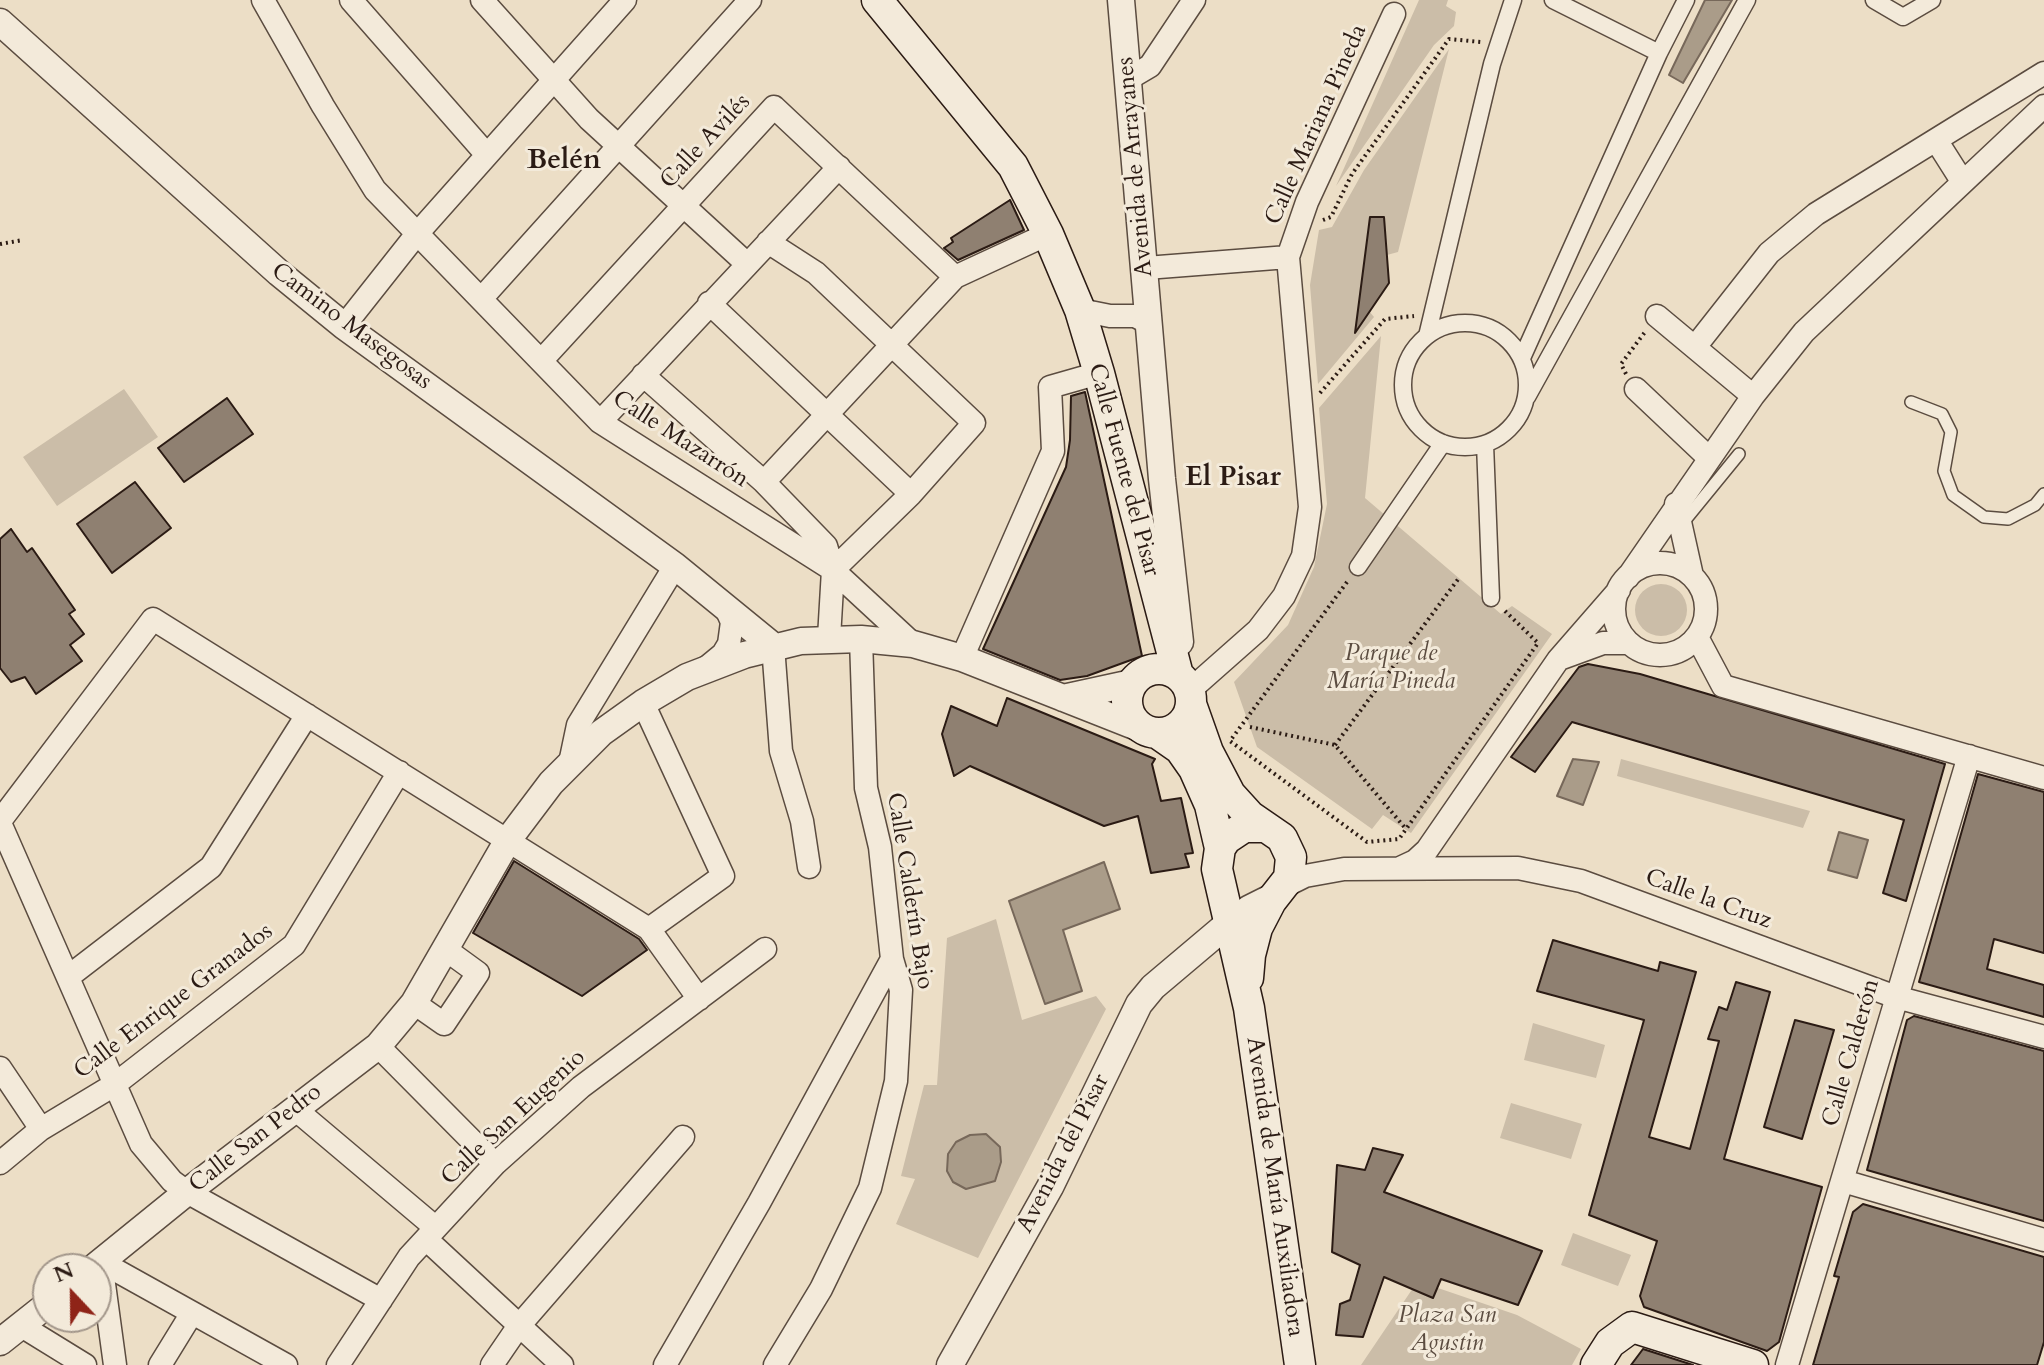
<!DOCTYPE html>
<meta charset="utf-8">
<style>
body{margin:0}
#map{position:relative;width:2044px;height:1365px;overflow:hidden;background:#ecdec6;font-family:Cardo,serif}
canvas{display:block}
.north{position:absolute;left:32px;top:1253px;width:80px;height:80px;box-sizing:border-box;background:#f3eada;border:2px solid #a3978b;border-radius:50%;rotate:338deg;font-size:22px;font-weight:700;line-height:32px;text-align:center;color:#2b1b14}
.north::after{content:'';display:block;margin:auto;width:28px;height:36px;background:#8f2418;clip-path:polygon(50% 0,100% 100%,50% 72%,0 100%)}
</style>
<div id="map">
<canvas width="2044" height="1365"></canvas>
<div class="north">N</div>
</div>
<script>
const ctx = document.querySelector('canvas').getContext('2d');
ctx.lineJoin = 'round';
function fillPath(path, color) { ctx.fillStyle = color; ctx.fill(path, 'evenodd'); }
const poly = rows => new Path2D(rows.map(r => 'M' + r).join(''));
function stroke(path, color, width, dash) { ctx.strokeStyle = color; ctx.lineWidth = width; ctx.lineCap = dash ? 'butt' : 'round'; ctx.setLineDash(dash || []); ctx.stroke(path); }
function write(font, color, halo, rows, align = 'center') {
  ctx.font = font + ' Cardo,serif'; ctx.lineWidth = 6; ctx.setLineDash([]); ctx.textBaseline = 'middle'; ctx.strokeStyle = halo; ctx.fillStyle = color; for (const [text, x, y, turn = 0] of rows) {
    ctx.save(); ctx.translate(x, y); ctx.rotate((+turn || 0) * Math.PI / 180); ctx.textAlign = isNaN(turn) ? turn : align; if (halo) ctx.strokeText(text, 0, 0); ctx.fillText(text, 0, 0); ctx.restore();
  }
}
const green = poly([
 [1419,0,1448,0,1446,6,1456,12,1454,26,1434,45,1336,186],
 [1449,49,1398,252,1387,255,1384,217,1370,218,1358,310,1369,311,1374,317,1318,384,1310,285,1319,230,1332,227,1364,170],
 [1381,336,1365,498,1501,614,1512,606,1552,634,1411,833,1383,815,1372,829,1257,747,1234,682,1288,625,1314,567,1327,504,1319,408],
 [124,389,158,437,57,506,23,457],
 '1635 610a26 26 0 1 1 52 0a26 26 0 1 1-52 0Z',
 [1621,759,1810,811,1803,828,1617,776],
 [996,919,1022,1020,1096,996,1106,1009,978,1258,896,1224,915,1179,901,1176,924,1085,937,1085,947,938],
 [1533,1023,1605,1045,1596,1078,1524,1060],
 [1511,1103,1582,1124,1571,1159,1500,1138],
 [1573,1233,1631,1255,1618,1286,1561,1265],
 [1413,1288,1433,1298,1438,1288,1517,1315,1581,1349,1572,1365,1361,1365]
]);
const water = poly([
 [1705,0,1732,0,1683,83,1669,75,1705,0],
 [1573,759,1599,762,1583,805,1557,796,1573,759],
 [1839,832,1868,840,1857,878,1828,870,1839,832],
 [1104,862,1120,909,1063,930,1082,991,1045,1004,1009,901,1104,862],
 [986,1134,1000,1147,1001,1162,995,1181,966,1189,953,1182,947,1171,948,1154,956,1142,970,1135,986,1134]
]);
const building = poly([
 [1010,200,1024,230,958,260,944,248,953,242,951,238,1010,200],
 [1370,217,1384,217,1389,283,1355,333,1370,217],
 [1085,392,1142,656,1087,676,1060,680,983,649,1066,467,1070,440,1071,396,1085,392],
 [227,398,253,434,184,482,158,448,227,398],
 [135,482,171,528,112,573,77,524,135,482],
 [11,529,27,552,32,548,75,610,69,614,84,634,70,645,82,661,36,694,25,677,11,682,0,668,0,539,11,529],
 [1588,664,1640,674,1945,764,1906,901,1883,893,1904,820,1572,722,1535,772,1511,757,1579,667,1588,664],
 [1007,698,1155,759,1152,764,1161,801,1181,798,1193,853,1185,854,1189,867,1151,873,1138,816,1104,826,970,766,954,776,942,734,951,706,997,726,1007,698],
 [1978,774,2044,792,2044,953,1994,939,1987,969,2044,985,2044,1017,1919,982,1978,774],
 [514,861,639,939,647,950,582,996,473,933,514,861],
 [1553,940,1658,971,1660,962,1696,972,1649,1137,1690,1149,1719,1041,1708,1039,1719,1007,1727,1010,1736,982,1770,992,1724,1159,1822,1187,1779,1342,1767,1351,1644,1307,1640,1296,1657,1241,1589,1215,1644,1020,1537,991,1553,940],
 [1914,1016,2044,1051,2044,1221,1867,1170,1907,1020,1914,1016],
 [1795,1020,1834,1030,1802,1139,1764,1127,1795,1020],
 [1373,1148,1403,1155,1384,1192,1542,1251,1518,1305,1441,1279,1433,1298,1384,1277,1363,1337,1336,1335,1340,1304,1350,1300,1360,1265,1332,1252,1337,1165,1365,1170,1373,1148],
 [1863,1204,2044,1257,2044,1342,2037,1365,1813,1365,1839,1277,1834,1276,1853,1212,1863,1204],
 [1643,1349,1693,1365,1631,1365,1643,1349]
]);
const path = poly([
 [1323,220,1331,217,1352,174,1449,39,1481,42],
 [0,244,23,240],
 [1626,374,1621,364,1645,332],
 [1320,393,1385,319,1414,316],
 [1347,582,1230,741,1367,842,1399,839,1538,643,1504,610],
 [1250,727,1335,745,1406,829],
 [1335,745,1459,578]
]);
const service = poly([
 [1911,402,1942,414,1951,432,1944,471,1953,495,1984,517,2008,519,2035,505,2044,494],
 [1681,525,1739,454]
]);
const pedestrian = poly([
 [1553,0,1659,53],
 [1874,0,1903,17,1932,0],
 '1403 385a62 62 0 1 1 124 0a62 62 0 1 1-124 0Z',
 [1427,336,1492,64,1513,0],
 [1522,358,1659,53,1686,0],
 [1527,397,1747,0],
 [1485,444,1491,598],
 [1358,567,1443,443]
]);
const minor = poly([
 [263,0,323,106,375,190,600,422,833,570,913,644],
 [351,0,487,155],
 [482,0,589,119,746,263],
 [1128,79,1150,66,1194,0],
 [1936,140,1962,181],
 [768,242,816,273,974,423,911,494,833,570],
 [1146,268,1288,257],
 [481,299,750,0],
 [709,303,911,494],
 [1080,310,1110,316,1135,316,1145,321,1151,334],
 [1657,316,1753,396],
 [344,326,416,235,625,0],
 [1695,347,1769,253,1816,214,2044,73],
 [541,361,774,107,955,277],
 [643,375,764,482,826,546,833,570,829,638],
 [1636,389,1709,458],
 [600,422,839,167],
 [764,482,955,277,1048,234],
 [1676,504,1692,576],
 '1614 609a46 46 0 1 1 92 0a46 46 0 1 1-92 0Z',
 [1628,577,1753,396,1804,332,2044,106],
 [1697,637,1723,686,2044,778],
 [773,646,781,751,802,821,809,867],
 [962,658,1053,451,1050,387,1099,373],
 [1562,658,1603,643,1629,643],
 [706,668,723,654,729,644,732,622,725,606],
 [1189,691,1258,630,1284,596,1303,556,1310,507,1288,257,1307,202,1394,14],
 [643,703,723,876,649,929],
 [570,763,578,725,675,566],
 [0,821,153,619,649,929,699,999],
 [0,823,141,1144,172,1181,187,1192,381,1300],
 [1400,868,1415,861,1427,850,1558,660,1619,590],
 [1283,887,1305,876,1344,869,1518,868,1581,881,1896,997,2044,1037],
 [1230,922,1248,907,1266,898],
 [68,977,211,867,307,715],
 [414,1003,444,1024,478,973,445,949],
 [378,1046,495,1164],
 [0,1068,41,1129],
 [295,1109,436,1228],
 [0,1163,41,1129,114,1085,294,945,399,772],
 [1843,1181,2044,1240],
 [426,1239,562,1365],
 [101,1262,286,1365],
 [101,1262,115,1365],
 [20,1325,85,1365],
 [160,1365,192,1313],
 [338,1365,409,1257,495,1164,581,1087,765,949],
 [492,1365,518,1327,683,1137],
 [665,1365,759,1203,892,959],
 [775,1365,821,1289,870,1188,896,1081,901,990,892,959,880,847,866,788,861,639],
 [1787,1365,1969,756]
]);
const tertiary = poly([
 [1121,0,1162,479,1180,642],
 [0,22,279,273,344,326,675,566,773,646],
 [1063,698,1132,683],
 [92,1269,187,1192,378,1046,414,1003,508,840,551,783,601,733,643,703,687,677,744,655,801,641,861,639,913,644,962,658,1147,731],
 [0,1342,48,1304],
 [950,1365,1050,1187,1139,1004,1153,987,1230,922]
]);
const secondary = poly([
 [877,0,1013,166,1048,234,1080,310,1099,373,1178,675],
 '1127 701a32 32 0 1 1 64 0a32 32 0 1 1-64 0Z',
 [1191,704,1208,752,1230,794,1250,816,1282,838,1291,857,1289,878,1271,901,1257,928,1250,955,1248,978],
 [1157,733,1180,749,1194,769,1210,805,1220,848],
 [1265,827,1244,827,1226,839,1220,848,1217,869,1249,1008,1300,1365],
 [1596,1365,1610,1343,1632,1327,1753,1365]
]);
const streetNames = [
 ["Calle Mariana Pineda",1317,125,-66],
 ["Calle Avilés",706,142,-47],
 ["Avenida de Arrayanes",1136,167,-95],
 ["Camino Masegosas",351,327,37],
 ["Calle Mazarrón",680,440,33],
 ["Calle Fuente del Pisar",1123,470,75],
 ["Calle Calderín Bajo",909,891,81],
 ["Calle la Cruz",1708,900,20],
 ["Calle Enrique Granados",174,1002,-37],
 ["Calle Calderón",1852,1053,-74],
 ["Calle San Eugenio",514,1118,-43],
 ["Calle San Pedro",256,1139,-38],
 ["Avenida del Pisar",1064,1154,-63],
 ["Avenida de María Auxiliadora",1274,1187,82]
];
const parkNames = [
 ["Parque de",1391,654],
 ["María Pineda",1391,682],
 ["Plaza San",1447,1316],
 ["Agustin",1447,1344]
];
const quarterNames = [
 ["Belén",564,162],
 ["El Pisar",1233,479]
];
fillPath(green, '#cbbda8');
fillPath(water, '#aa9c89');
stroke(water, '#77685a', 2);
fillPath(building, '#8f8071');
stroke(building, '#2b1b14', 2);
stroke(service, '#5b4c40', 14);
stroke(pedestrian, '#5b4c40', 19);
stroke(minor, '#5b4c40', 25);
stroke(tertiary, '#5b4c40', 29);
stroke(secondary, '#2b1b14', 33);
stroke(path, '#2b1b14', 4, [2, 4]);
stroke(service, '#f3eada', 11);
stroke(pedestrian, '#f3eada', 16);
stroke(minor, '#f3eada', 22);
stroke(tertiary, '#f3eada', 26);
stroke(secondary, '#f3eada', 30);
write('24px', '#2b1b14', '#f3eada', streetNames);
write('italic 24px', '#5b4c40', '#f3eada', parkNames);
write('bold 28px', '#2b1b14', '#f3eada', quarterNames);
</script>
